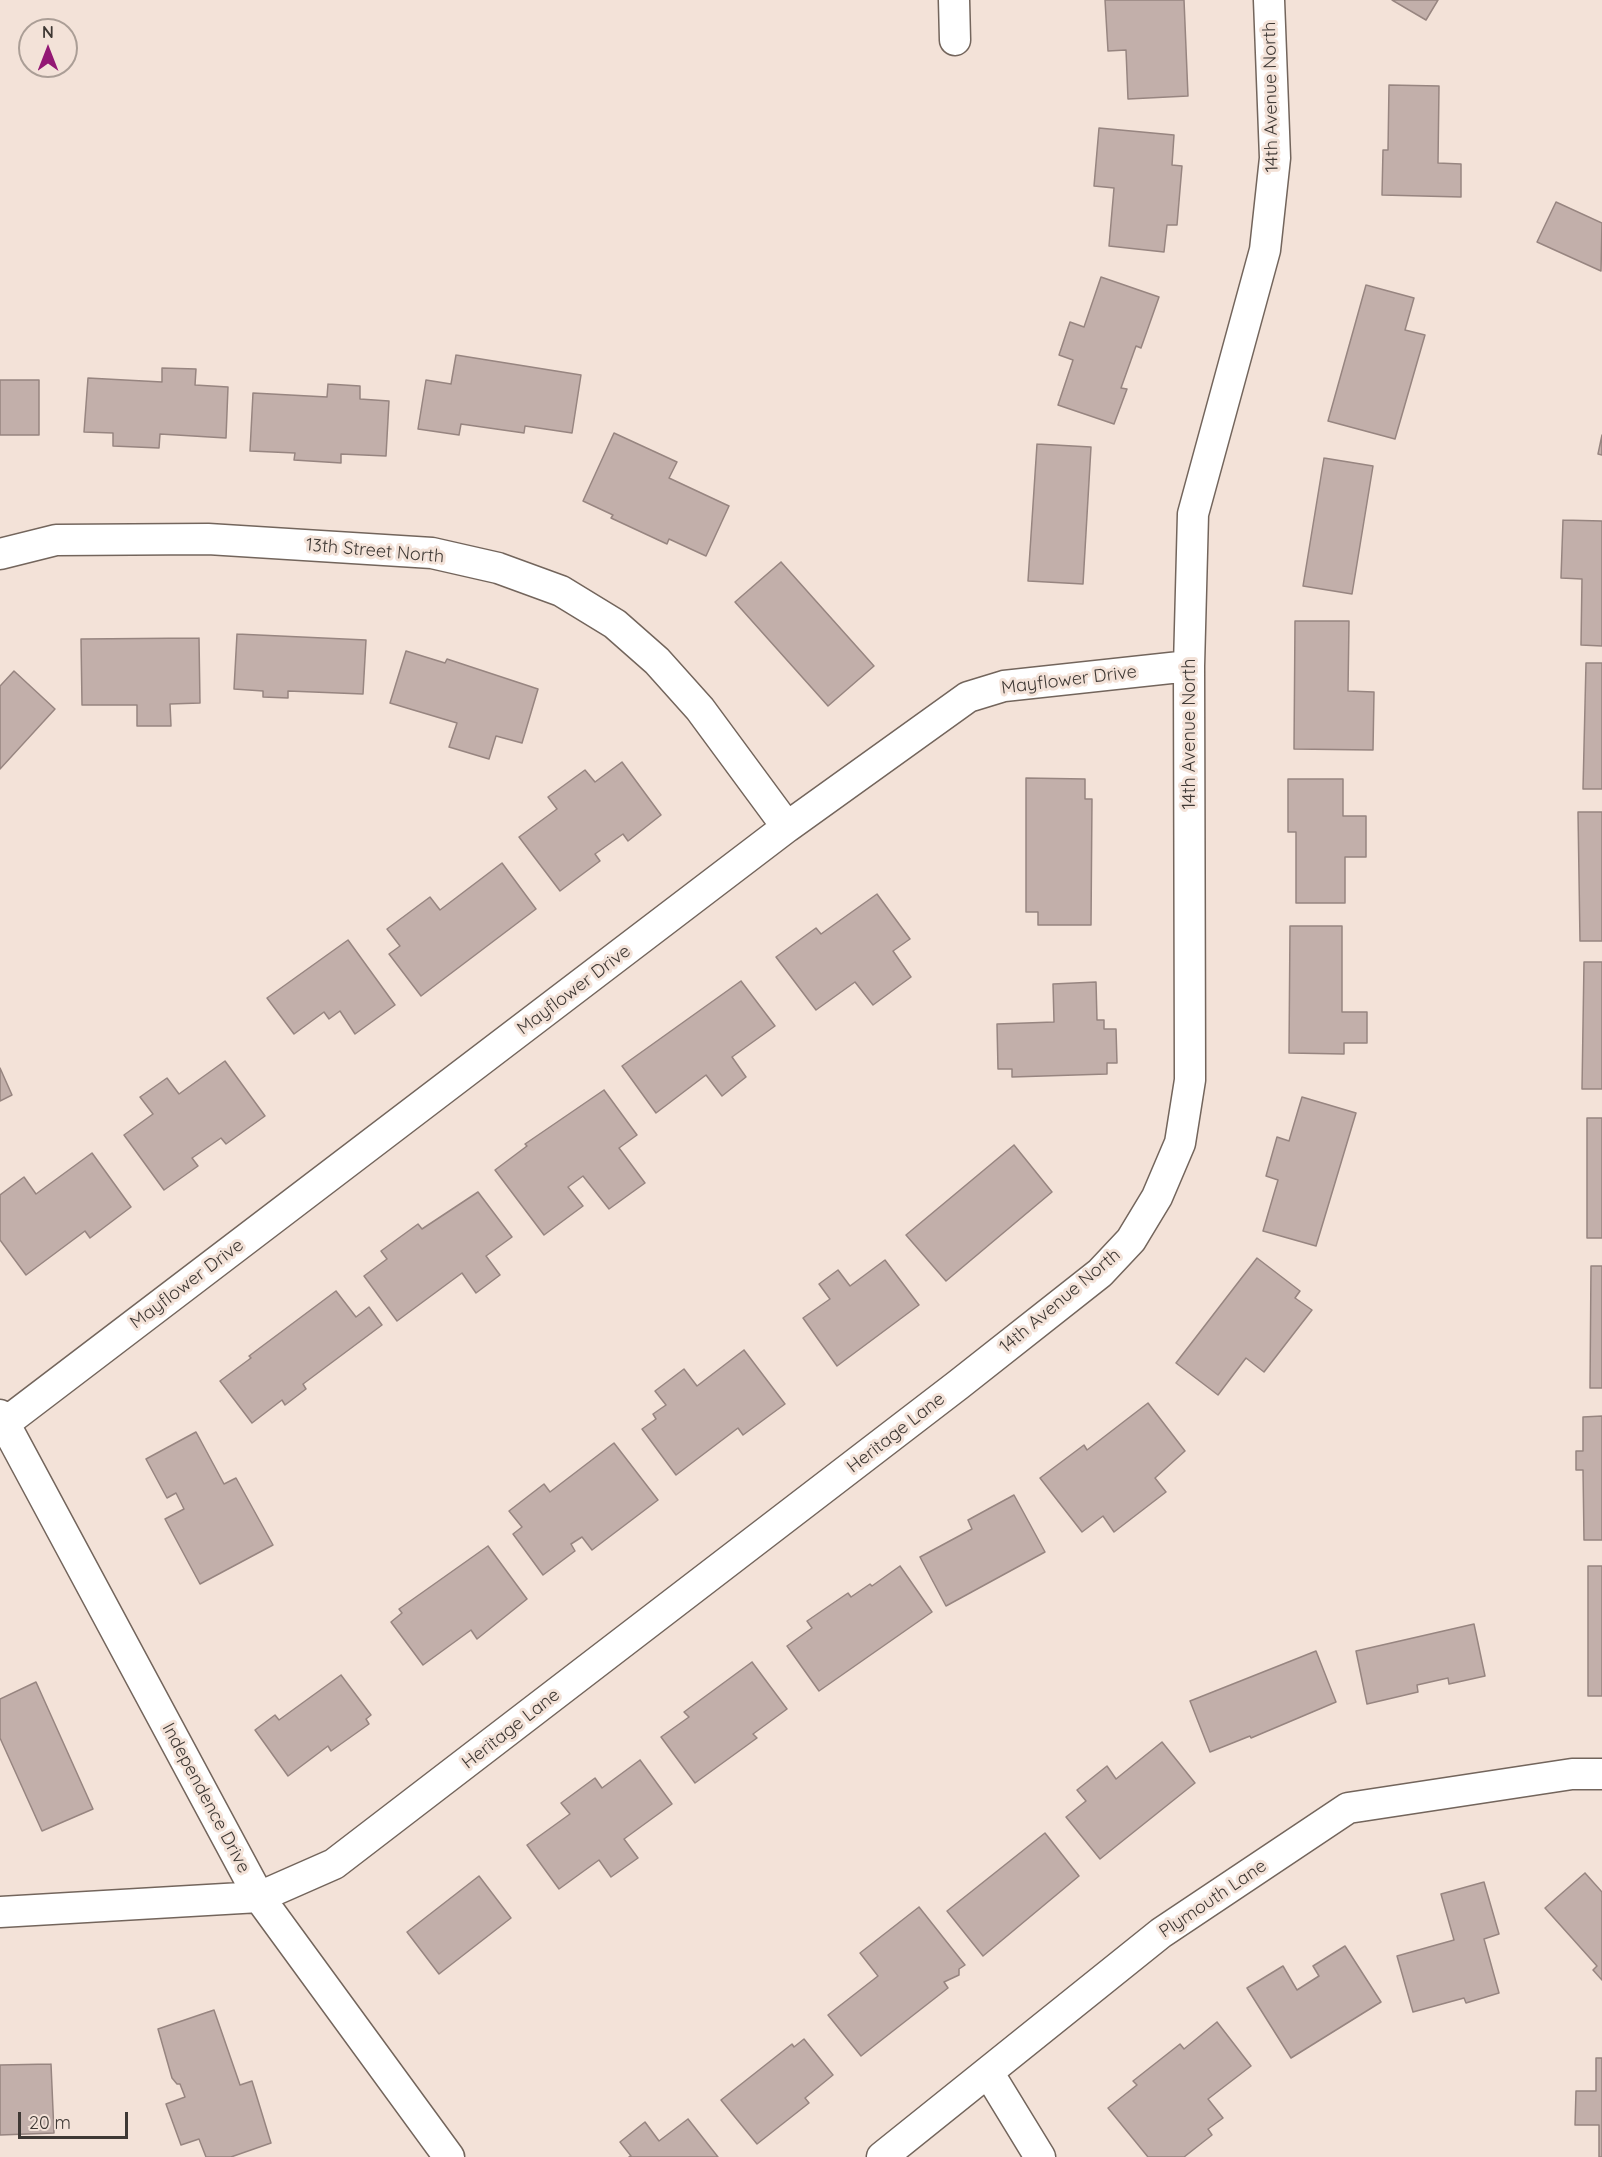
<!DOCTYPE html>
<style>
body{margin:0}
#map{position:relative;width:1602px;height:2157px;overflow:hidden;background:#f3e2d8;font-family:Quicksand,sans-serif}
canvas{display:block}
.north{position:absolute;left:18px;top:18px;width:60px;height:60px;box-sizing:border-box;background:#f3e2d8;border:2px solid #ab9e96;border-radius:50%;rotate:0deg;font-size:16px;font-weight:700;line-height:24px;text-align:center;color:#3e3834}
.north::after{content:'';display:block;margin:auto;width:21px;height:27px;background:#931874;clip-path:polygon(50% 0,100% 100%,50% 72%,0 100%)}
.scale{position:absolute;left:18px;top:2112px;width:110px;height:27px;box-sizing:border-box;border:3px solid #3e3834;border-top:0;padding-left:8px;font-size:18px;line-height:21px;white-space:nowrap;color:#3e3834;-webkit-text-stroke:4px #f3e2d8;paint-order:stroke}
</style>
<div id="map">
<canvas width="1602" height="2157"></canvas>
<div class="north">N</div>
<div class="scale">20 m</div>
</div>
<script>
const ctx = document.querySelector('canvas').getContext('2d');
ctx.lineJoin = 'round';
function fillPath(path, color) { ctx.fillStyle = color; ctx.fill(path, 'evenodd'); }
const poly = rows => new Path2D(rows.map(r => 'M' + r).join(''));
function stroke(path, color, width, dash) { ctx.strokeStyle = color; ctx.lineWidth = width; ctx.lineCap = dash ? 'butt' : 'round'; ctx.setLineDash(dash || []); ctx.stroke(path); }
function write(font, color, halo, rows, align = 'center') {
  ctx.font = font + ' Quicksand,sans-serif'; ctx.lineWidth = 6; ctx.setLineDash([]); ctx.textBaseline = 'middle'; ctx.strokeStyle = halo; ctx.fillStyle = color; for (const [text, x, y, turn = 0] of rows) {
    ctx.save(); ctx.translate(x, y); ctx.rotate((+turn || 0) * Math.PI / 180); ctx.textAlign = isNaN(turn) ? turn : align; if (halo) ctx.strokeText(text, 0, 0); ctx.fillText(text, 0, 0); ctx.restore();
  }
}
const building = poly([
 [1105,0,1184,0,1188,96,1128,99,1126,50,1108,51,1105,0],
 [1392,0,1438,0,1426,20,1392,0],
 [1389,85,1439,86,1438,163,1461,164,1461,197,1382,195,1383,150,1388,150,1389,85],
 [1099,128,1174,135,1172,165,1182,166,1177,225,1167,225,1164,252,1109,246,1114,188,1094,186,1099,128],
 [1556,202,1602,223,1601,271,1537,242,1556,202],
 [1101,277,1159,297,1141,348,1136,346,1121,388,1127,389,1114,424,1058,405,1073,360,1059,355,1070,322,1084,327,1101,277],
 [1366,285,1414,298,1405,330,1425,335,1395,439,1328,421,1366,285],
 [456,355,581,375,572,433,525,426,524,433,461,424,459,435,418,429,426,380,451,384,456,355],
 [162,368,196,369,195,385,228,387,226,438,160,434,159,448,113,446,113,433,84,432,88,378,162,382,162,368],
 [0,380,39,380,39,435,0,435,0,380],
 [328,384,360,386,360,399,389,401,386,456,341,454,341,463,294,460,295,453,250,451,253,393,327,397,328,384],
 [614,433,677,462,669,478,729,506,706,556,669,539,667,544,611,518,613,515,583,501,614,433],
 [1602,435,1602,455,1598,454,1602,435],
 [1037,444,1091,447,1083,584,1028,581,1037,444],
 [1324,458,1373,466,1352,594,1303,586,1324,458],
 [1563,520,1602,521,1602,646,1581,645,1582,579,1561,578,1563,520],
 [781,562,874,666,828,706,735,602,781,562],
 [1295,621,1349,621,1348,691,1374,692,1373,750,1294,749,1295,621],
 [237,634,366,640,363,694,288,691,288,698,263,697,263,691,234,689,237,634],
 [199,638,200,703,170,704,171,726,137,726,137,705,82,705,81,639,199,638],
 [406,651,445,663,447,659,538,689,522,743,496,736,489,759,449,747,457,723,390,703,406,651],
 [1586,663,1602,663,1602,789,1583,789,1586,663],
 [14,671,55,709,0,769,0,686,14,671],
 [622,762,661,815,628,841,623,834,595,854,600,861,560,891,519,837,557,809,548,797,585,770,595,782,622,762],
 [1026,778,1085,779,1085,799,1092,799,1091,925,1038,925,1038,912,1026,912,1026,778],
 [1288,779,1343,779,1343,816,1366,816,1366,857,1345,857,1345,903,1296,903,1296,832,1288,832,1288,779],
 [1578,812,1602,812,1602,941,1580,941,1578,812],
 [502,863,536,909,421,996,389,954,400,946,387,929,430,897,440,910,502,863],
 [877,894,910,939,893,951,911,977,873,1005,855,982,816,1010,776,957,816,928,821,934,877,894],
 [1290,926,1342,926,1342,1012,1367,1012,1367,1043,1344,1043,1344,1054,1289,1053,1290,926],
 [348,940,395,1005,355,1034,340,1011,329,1019,324,1012,294,1034,267,998,348,940],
 [1584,962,1602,962,1602,1089,1582,1089,1584,962],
 [741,981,775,1026,732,1057,746,1077,722,1096,706,1075,656,1113,622,1066,741,981],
 [1096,982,1097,1020,1104,1020,1104,1029,1116,1029,1117,1063,1107,1063,1107,1074,1012,1077,1012,1069,998,1069,997,1024,1054,1022,1053,984,1096,982],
 [225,1061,265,1116,226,1144,221,1138,192,1158,198,1166,164,1190,124,1135,153,1114,140,1097,167,1078,179,1094,225,1061],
 [0,1068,12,1095,0,1101,0,1068],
 [604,1090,637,1135,619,1148,645,1183,609,1209,583,1176,568,1187,583,1206,544,1235,495,1170,527,1146,525,1144,604,1090],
 [1302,1097,1356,1113,1316,1246,1263,1231,1278,1180,1266,1176,1277,1137,1289,1141,1302,1097],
 [1587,1118,1602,1118,1602,1238,1587,1238,1587,1118],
 [1014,1145,1052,1192,946,1281,906,1235,1014,1145],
 [92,1153,131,1207,90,1238,85,1231,26,1275,0,1240,0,1195,24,1177,36,1194,92,1153],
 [478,1192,512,1237,486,1256,500,1275,476,1293,462,1273,397,1321,364,1276,387,1259,381,1251,418,1224,422,1229,478,1192],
 [1257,1258,1300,1291,1295,1298,1312,1310,1264,1372,1246,1358,1218,1395,1176,1363,1257,1258],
 [885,1260,919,1305,837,1366,803,1318,830,1299,819,1284,838,1270,850,1286,885,1260],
 [1591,1266,1602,1266,1602,1388,1590,1388,1591,1266],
 [336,1291,356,1317,369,1307,382,1325,303,1384,306,1389,285,1405,282,1400,252,1423,220,1381,251,1358,249,1356,336,1291],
 [744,1350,785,1404,743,1435,738,1428,676,1475,642,1429,656,1419,653,1414,666,1405,655,1391,684,1369,697,1386,744,1350],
 [1148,1403,1185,1451,1155,1478,1166,1492,1114,1532,1103,1516,1082,1532,1040,1478,1084,1445,1087,1450,1148,1403],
 [1602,1416,1602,1540,1584,1540,1583,1470,1576,1470,1576,1451,1583,1451,1583,1417,1602,1416],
 [196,1432,224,1484,236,1478,273,1545,200,1584,165,1519,184,1509,176,1493,167,1498,146,1459,196,1432],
 [614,1443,658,1500,592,1550,582,1537,571,1544,575,1551,543,1575,513,1534,522,1527,509,1511,544,1484,550,1492,614,1443],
 [1014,1495,1045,1552,946,1606,920,1557,972,1529,968,1520,1014,1495],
 [488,1546,527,1599,477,1639,471,1630,423,1665,391,1622,402,1613,399,1609,488,1546],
 [900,1566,932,1612,819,1691,787,1646,812,1628,807,1621,848,1593,851,1597,870,1584,872,1586,900,1566],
 [1588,1566,1602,1566,1602,1696,1588,1696,1588,1566],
 [1474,1624,1485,1676,1449,1684,1448,1678,1417,1685,1418,1692,1367,1704,1356,1651,1474,1624],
 [1316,1651,1336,1702,1251,1738,1250,1736,1210,1752,1190,1701,1316,1651],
 [752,1662,787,1709,753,1734,757,1738,695,1783,661,1737,689,1717,684,1712,752,1662],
 [341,1675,371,1715,366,1719,369,1724,331,1751,328,1746,288,1776,255,1730,275,1715,279,1720,341,1675],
 [36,1682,93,1809,42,1831,0,1738,0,1699,36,1682],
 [1162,1742,1195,1783,1100,1859,1066,1817,1086,1801,1077,1790,1107,1766,1116,1779,1162,1742],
 [640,1760,672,1804,624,1839,638,1858,611,1877,599,1860,559,1889,527,1845,570,1814,561,1803,595,1778,602,1788,640,1760],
 [1045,1833,1079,1876,983,1956,947,1911,1045,1833],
 [1585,1873,1602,1892,1602,1980,1593,1970,1597,1966,1545,1908,1585,1873],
 [479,1876,511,1918,439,1974,407,1932,479,1876],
 [1484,1882,1499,1934,1484,1939,1499,1993,1466,2003,1464,1998,1413,2012,1397,1956,1454,1940,1441,1894,1484,1882],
 [919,1907,965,1965,959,1969,959,1975,944,1982,948,1988,861,2056,828,2015,878,1976,860,1953,919,1907],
 [1345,1946,1381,2002,1291,2058,1247,1988,1283,1966,1297,1990,1319,1976,1313,1966,1345,1946],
 [214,2010,240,2085,252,2081,271,2143,231,2157,206,2157,199,2139,181,2145,166,2104,185,2097,180,2084,177,2084,172,2078,158,2029,214,2010],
 [1217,2022,1251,2066,1208,2099,1223,2118,1208,2129,1212,2135,1184,2157,1148,2157,1108,2108,1137,2085,1133,2081,1180,2044,1184,2049,1217,2022],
 [804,2039,833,2075,805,2098,809,2103,757,2144,721,2100,792,2044,794,2047,804,2039],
 [1596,2058,1602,2058,1602,2157,1599,2157,1599,2125,1575,2125,1576,2091,1596,2091,1596,2058],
 [51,2064,54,2133,0,2135,0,2065,51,2064],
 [688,2119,718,2157,629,2157,631,2156,620,2142,645,2122,659,2141,688,2119]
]);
const street = poly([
 [954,0,955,40],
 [0,554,56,540,208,539,432,553,498,568,561,591,615,624,657,661,700,709,787,827],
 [0,1415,259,1897,449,2157],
 [5,1423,787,827,968,697,1004,686,1189,666],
 [0,1912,259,1897,334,1864,958,1385,1100,1273,1131,1240,1157,1197,1180,1143,1190,1080,1189,666,1193,514,1265,250,1275,158,1269,0],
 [988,2072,1040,2157],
 [882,2157,1161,1933,1348,1808,1572,1774,1602,1774]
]);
const streetNames = [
 ["14th Avenue North",1271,97,-91],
 ["13th Street North",375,551,5],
 ["Mayflower Drive",1069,680,-7],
 ["14th Avenue North",1190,734,-90],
 ["Mayflower Drive",574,990,-37],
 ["Mayflower Drive",187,1284,-37],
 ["14th Avenue North",1060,1301,-40],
 ["Heritage Lane",896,1433,-38],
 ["Heritage Lane",511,1729,-38],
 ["Independence Drive",206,1798,62],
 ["Plymouth Lane",1213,1899,-34]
];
fillPath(building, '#c2afaa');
stroke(building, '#978580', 1.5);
stroke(street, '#73655c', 33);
stroke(street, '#fff', 30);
write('18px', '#3e3834', '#f3e2d8', streetNames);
</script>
